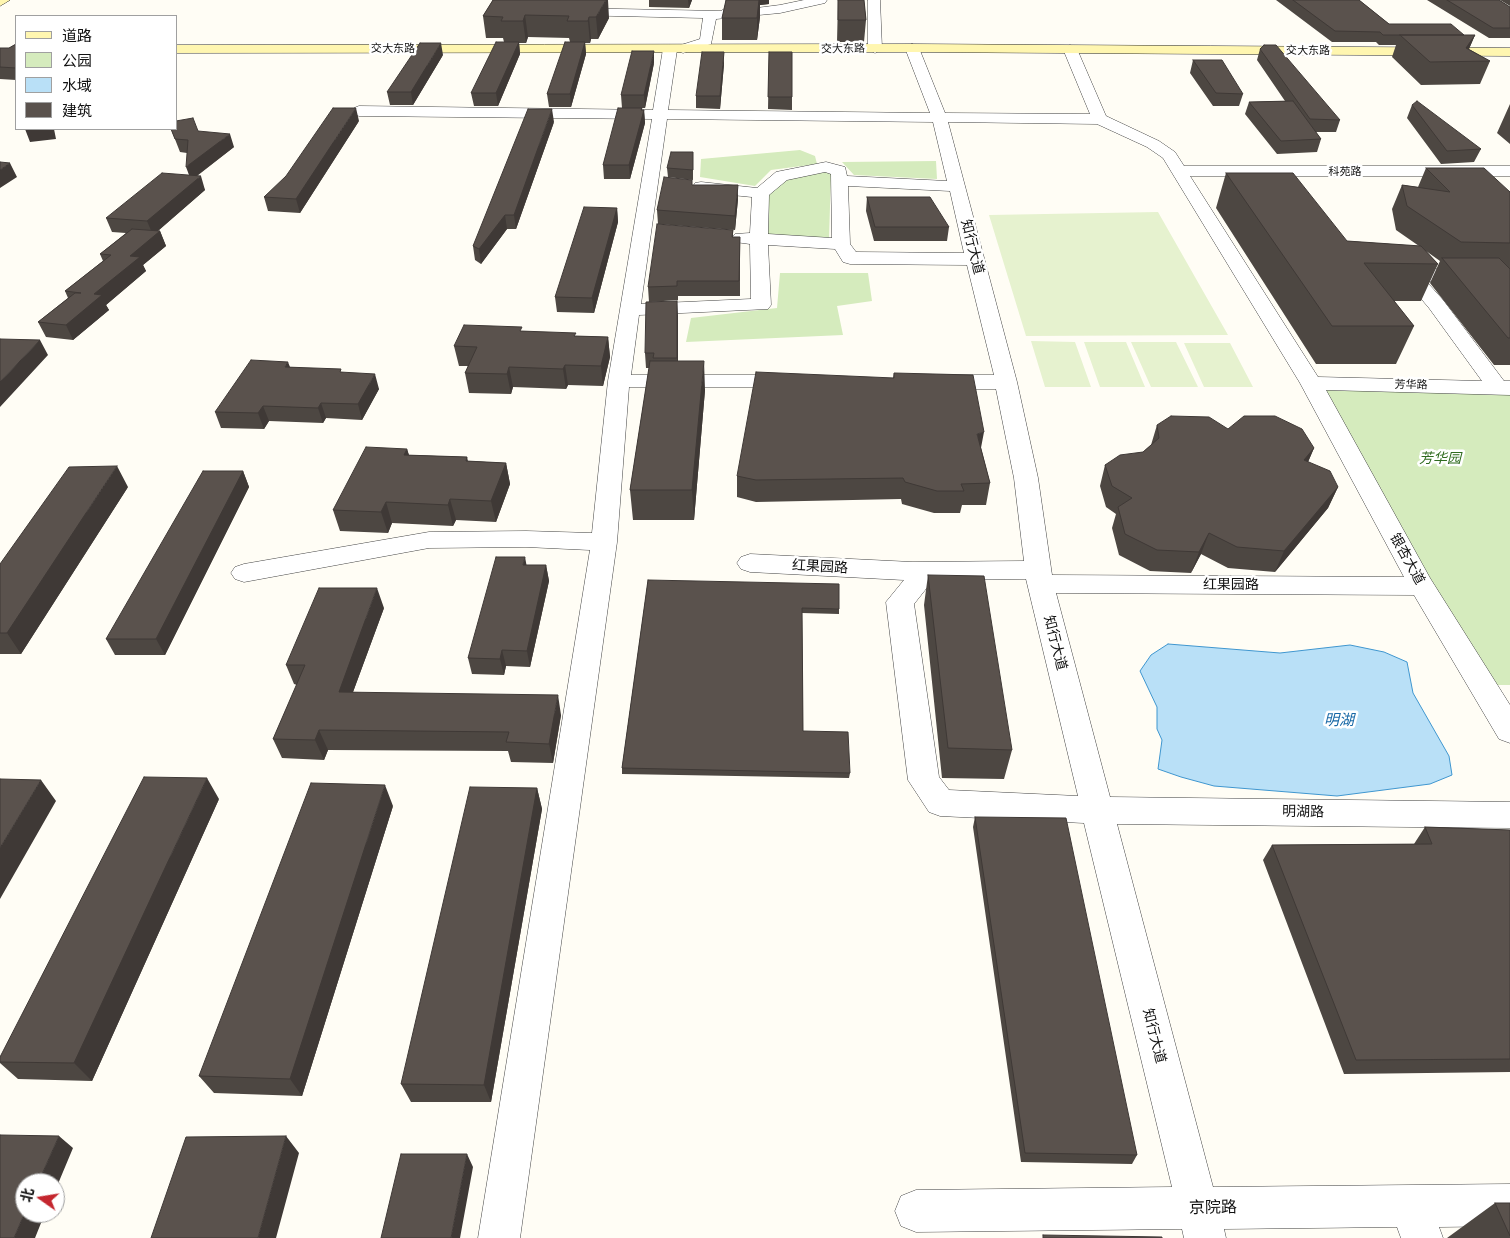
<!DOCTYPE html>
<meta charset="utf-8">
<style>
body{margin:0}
#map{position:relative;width:1510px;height:1238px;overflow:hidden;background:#fffdf5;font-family:Literata,"Noto Sans SC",serif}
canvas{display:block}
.legend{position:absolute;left:15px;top:15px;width:162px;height:115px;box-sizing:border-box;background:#fff;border:1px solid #a0a0a0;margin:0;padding:6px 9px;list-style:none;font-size:15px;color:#111}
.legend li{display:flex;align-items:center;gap:10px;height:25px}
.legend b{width:25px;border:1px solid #a0a0a0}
.north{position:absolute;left:15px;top:1173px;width:50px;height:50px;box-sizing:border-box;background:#fff;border:1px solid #a0a0a0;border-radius:50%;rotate:283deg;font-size:14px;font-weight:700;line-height:20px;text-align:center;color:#111}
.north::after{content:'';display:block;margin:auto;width:18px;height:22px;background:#c4262e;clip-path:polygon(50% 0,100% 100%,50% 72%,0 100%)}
</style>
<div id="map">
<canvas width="1510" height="1238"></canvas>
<ul class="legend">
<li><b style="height:6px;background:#fff6b0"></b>道路</li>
<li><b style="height:14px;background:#d5ebbd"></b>公园</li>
<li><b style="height:14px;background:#b9e0f7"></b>水域</li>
<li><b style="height:14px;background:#5a524d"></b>建筑</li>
</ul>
<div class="north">北</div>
</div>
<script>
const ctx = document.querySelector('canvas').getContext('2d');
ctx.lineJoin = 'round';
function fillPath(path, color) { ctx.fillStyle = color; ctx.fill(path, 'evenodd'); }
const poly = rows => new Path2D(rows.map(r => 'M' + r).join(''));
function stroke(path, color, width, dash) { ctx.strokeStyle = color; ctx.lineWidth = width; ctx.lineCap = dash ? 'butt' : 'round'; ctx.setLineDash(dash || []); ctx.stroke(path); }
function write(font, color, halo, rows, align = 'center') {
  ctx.font = font + ' Literata,"Noto Sans SC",serif'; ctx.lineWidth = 5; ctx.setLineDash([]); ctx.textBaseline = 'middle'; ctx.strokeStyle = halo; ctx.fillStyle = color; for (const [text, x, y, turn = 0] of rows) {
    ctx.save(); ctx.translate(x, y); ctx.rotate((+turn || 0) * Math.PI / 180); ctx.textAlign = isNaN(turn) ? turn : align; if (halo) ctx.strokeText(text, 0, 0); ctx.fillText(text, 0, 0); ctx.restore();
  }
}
const green = poly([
 [800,150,815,156,817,164,771,170,755,186,700,177,701,159],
 [936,161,937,179,854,175,842,162],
 [822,171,831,174,829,239,766,237,767,195,785,179],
 [780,273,868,273,872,301,837,306,843,335,686,342,691,318,777,308],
 [1319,383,1510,392,1510,685,1482,685]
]);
const pitch = poly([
 [1158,212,1228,335,1026,336,989,215],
 [1031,341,1075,342,1091,387,1045,387],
 [1084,342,1126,342,1145,387,1100,387],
 [1131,342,1176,342,1198,387,1151,387],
 [1184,343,1230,343,1253,387,1204,387]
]);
const water = poly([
 [1168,644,1280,653,1350,645,1384,652,1407,662,1413,693,1449,756,1452,775,1430,784,1337,796,1214,786,1181,777,1158,769,1162,740,1157,729,1157,707,1140,671,1151,655,1168,644]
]);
const street = poly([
 [804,0,827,0,825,3,780,13,716,19,711,44,683,53,677,50,668,110,930,113,905,48,912,44,919,48,945,113,1090,114,1063,49,1070,45,1077,49,1106,116,1159,141,1175,152,1184,166,1510,166,1510,176,1190,176,1318,377,1482,381,1429,308,1401,275,1404,271,1411,269,1472,269,1479,271,1482,275,1479,279,1472,281,1426,281,1443,300,1504,381,1510,381,1510,395,1326,390,1430,578,1510,705,1510,743,1499,739,1414,595,1056,593,1110,797,1510,802,1510,828,1117,824,1213,1187,1510,1184,1510,1226,1439,1227,1443,1238,1401,1238,1397,1227,1224,1229,1226,1238,1184,1238,1182,1229,916,1232,901,1226,895,1211,901,1196,916,1190,1172,1187,1084,823,940,816,929,812,908,780,886,602,904,580,750,572,741,569,737,563,741,557,750,554,912,562,1024,561,1014,478,996,389,938,389,930,387,927,382,930,377,938,375,994,375,967,265,850,264,843,262,835,249,768,245,771,305,768,309,639,315,631,375,792,375,800,376,803,381,800,386,792,387,629,387,617,542,520,1238,478,1238,590,550,526,547,429,548,244,582,235,579,231,573,235,567,244,564,429,532,526,531,592,533,608,381,652,119,359,116,354,114,351,111,354,108,359,106,653,110,663,49,670,45,676,49,678,46,700,39,703,18,571,15,567,14,565,11,567,8,721,11,727,7,733,11,780,5,804,0],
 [667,119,933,122,947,181,847,176,845,167,826,162,776,172,757,188,701,182,695,183,693,187,695,191,701,192,752,197,750,233,735,234,732,238,735,242,750,244,751,299,641,304,667,119],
 [948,122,1097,124,1147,147,1163,158,1300,383,1404,577,1052,575,1038,478,1017,382,948,122],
 [825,172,831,174,832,238,768,234,769,195,787,180,825,172],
 [848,186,950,191,964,253,856,252,850,244,848,186],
 [1026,579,1078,796,949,790,939,777,914,604,933,580,1026,579],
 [868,0,880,0,882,49,875,53,868,49,868,0]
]);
const secondary = poly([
 [0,0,10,0,0,6,0,0],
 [912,44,1510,48,1510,56,912,52,176,53,176,45,912,44]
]);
const wall = poly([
 [493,0,609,18,598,39,591,39,590,43,585,43,586,54,571,107,549,107,547,94,570,42,569,38,528,37,526,43,519,43,520,54,498,106,474,106,471,93,504,42,503,38,486,38,483,16],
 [649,0,692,0,689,8,649,7],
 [726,0,769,0,769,4,760,5,760,17,757,40,722,40,722,18],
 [838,0,864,0,866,20,864,42,837,42],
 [1276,0,1359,0,1389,24,1464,35,1475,35,1469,49,1490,61,1480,84,1421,85,1392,57,1396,45,1379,45,1376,42,1332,42],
 [1427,0,1499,0,1510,7,1510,38,1489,38],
 [1500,0,1510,0,1510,6],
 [16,44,16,80,0,79,0,48,9,48],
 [1260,49,1340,120,1336,132,1316,132,1321,139,1317,152,1277,154,1245,114,1249,102,1285,101,1257,60],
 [769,52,792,97,792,110,768,109],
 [443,55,413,105,390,105,387,92],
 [1193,60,1243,94,1239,106,1213,106,1190,73],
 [654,63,645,108,642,108,642,110,644,110,645,123,630,179,604,179,603,165,622,108,621,95],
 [724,64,720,109,696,108,696,96],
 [1510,104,1510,144,1497,133],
 [1412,105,1481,149,1474,162,1441,164,1407,118],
 [359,121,300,213,268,211,264,197],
 [554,122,516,229,507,229,481,264,475,260,473,246],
 [171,129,198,131,234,147,197,176,205,190,158,231,160,231,166,246,143,265,146,271,106,305,109,310,73,340,46,337,38,322,68,298,65,291,103,261,100,254,126,233,112,232,106,218,189,175,187,153,180,152],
 [693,152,693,180,668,177,667,168],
 [1426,168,1510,192,1510,365,1494,365,1430,283,1440,261,1426,251,1438,264,1421,301,1394,301,1414,326,1396,364,1316,364,1216,208,1226,173,1347,241,1419,246,1396,230,1392,209,1402,185,1418,187],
 [693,185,738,199,735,230,658,224,657,210],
 [867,197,949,227,947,241,874,241,866,211],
 [617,208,618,222,594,313,557,312,555,297],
 [733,230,733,237,740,237,740,296,678,296,678,300,649,302,648,287],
 [677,301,678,361,705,390,694,520,633,520,630,490,649,368,646,368,645,353],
 [523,331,576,336,608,337,610,357,603,386,568,385,566,389,513,387,511,394,469,393,465,373,468,366,459,366,454,346],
 [290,367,342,372,379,389,362,420,326,418,323,423,269,421,264,429,221,428,215,412],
 [894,373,981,448,990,483,986,505,962,505,960,513,934,513,902,504,901,499,756,502,737,497,737,476,893,378],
 [1157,425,1228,429,1314,448,1308,462,1338,487,1328,508,1275,572,1228,568,1201,554,1191,573,1150,571,1119,555,1112,528,1116,514,1106,507,1100,486,1105,465,1143,452,1151,445],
 [407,449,409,455,467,457,468,461,506,463,510,484,496,522,456,520,453,526,392,523,388,533,340,531,333,510],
 [243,471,249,487,165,655,115,655,106,639],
 [128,487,21,654,0,654,0,564],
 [526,565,546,565,549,581,530,667,506,666,504,675,472,674,468,658],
 [928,575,1012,750,1004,779,942,778,924,605],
 [648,580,839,609,839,614,802,613,803,731,850,773,849,778,622,774,622,768],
 [384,608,353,692,561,715,553,763,511,762,508,751,328,750,324,760,282,758,273,739,297,685,294,684,286,665],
 [537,788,542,809,491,1102,411,1102,401,1084],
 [219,799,92,1081,18,1079,0,1063,0,1057],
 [393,806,302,1096,214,1093,199,1076],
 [975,817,1137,1155,1132,1164,1021,1162,973,827],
 [1425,827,1510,830,1510,1072,1344,1074,1263,860,1272,845,1414,844],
 [1495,1203,1510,1203,1510,1238,1447,1238]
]);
const shadedWall = poly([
 [606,0,608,0,609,18,598,39,596,17],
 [688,0,692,0,689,8],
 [745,0,769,0,769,4,760,5,760,17,757,40,757,18],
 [525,15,528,37,526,43,523,21],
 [589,17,591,39,590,43,588,21],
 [1475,35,1465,58,1466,48],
 [519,42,520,54,498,106,496,93],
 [585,42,586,54,571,107,570,94],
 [441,43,443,55,413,105,411,92],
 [654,51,654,63,645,108,644,95],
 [724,52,724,64,720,109,720,96],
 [356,108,359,121,300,213,296,199],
 [642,108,642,116,644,110,645,123,630,179,629,165],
 [552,109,554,122,516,229,514,215],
 [25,129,54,129,56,139,30,142],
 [230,134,234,147,191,180,186,167],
 [10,163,17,177,0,188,0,170],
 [201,176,205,190,153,235,147,221],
 [738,185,738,199,735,230,735,216],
 [617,208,618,222,594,313,592,298],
 [505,215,507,229,481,264,479,249],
 [160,231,166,246,143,265,146,271,106,305,109,310,73,340,66,325,130,256],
 [677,301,678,316,678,373,677,358],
 [608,337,610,357,603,386,601,366],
 [40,340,48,355,0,407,0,382],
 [704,361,705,390,694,520,692,490],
 [288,362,294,377,285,367],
 [565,365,568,385,566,389,563,369],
 [509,367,513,387,511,394,507,374],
 [375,374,379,389,362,420,358,404],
 [321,403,326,418,323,423,318,408],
 [263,406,269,421,264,429,258,413],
 [984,432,980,453,977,434],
 [1314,448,1305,469,1304,460],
 [407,449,413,469,404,455],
 [506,463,510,484,496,522,491,501],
 [117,466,128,487,21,654,7,633],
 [243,471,249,487,165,655,156,639],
 [1338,487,1328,508,1275,572,1284,551],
 [450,499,456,520,453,526,448,505],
 [386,502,392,523,388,533,381,512],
 [1209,533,1201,554,1191,573,1199,552],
 [525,557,528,573,523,565],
 [546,565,549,581,530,667,527,651],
 [377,588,384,608,346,711,339,692],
 [502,650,506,666,504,675,500,659],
 [558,695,561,715,553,763,549,744],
 [319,730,328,750,324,760,315,740],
 [207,778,219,799,92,1081,74,1063],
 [41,780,56,801,0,899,0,848],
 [385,785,393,806,302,1096,290,1079],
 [537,788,542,809,491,1102,484,1085],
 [59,1136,73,1148,55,1191,55,1183,38,1183],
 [286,1136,299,1153,276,1238,258,1238],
 [467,1154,473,1167,460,1238,451,1238],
 [25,1212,25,1213,45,1213,35,1238,14,1238]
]);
const building = poly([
 [493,0,606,0,596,17,589,17,588,21,567,21,569,16,525,15,523,21,501,21,503,17,483,16,493,0],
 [726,0,759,0,757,18,722,18,726,0],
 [838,0,864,0,866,20,838,20,838,0],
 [1293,0,1359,0,1389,24,1451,24,1464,35,1383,35,1380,32,1335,31,1293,0],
 [1447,0,1499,0,1510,7,1510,28,1493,28,1447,0],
 [1400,35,1475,35,1466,48,1490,61,1430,62,1400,35],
 [496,42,519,42,496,93,471,93,496,42],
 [565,42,585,42,570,94,547,94,565,42],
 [420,43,441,43,411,92,387,92,420,43],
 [16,44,16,68,0,67,0,48,9,48,16,44],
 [1264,45,1276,45,1340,120,1310,119,1260,49,1264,45],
 [632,51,654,51,644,95,621,95,632,51],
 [702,52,724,52,720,96,696,96,702,52],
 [769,52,792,52,792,97,768,97,769,52],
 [1193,60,1222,60,1243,94,1216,93,1193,60],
 [1293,101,1321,139,1281,141,1249,102,1293,101],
 [1417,101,1481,149,1447,151,1412,105,1417,101],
 [333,108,356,108,296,199,264,197,286,176,333,108],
 [618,108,642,108,641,110,644,110,629,165,603,165,618,108],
 [528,109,552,109,514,215,505,215,479,249,473,246,528,109],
 [193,118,198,131,230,134,186,167,188,140,175,139,171,129,176,129,176,121,193,118],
 [671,152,693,152,693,170,667,168,671,152],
 [0,162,10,163,0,170,0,162],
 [1426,168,1484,168,1510,192,1510,243,1461,242,1407,206,1402,185,1450,192,1426,168],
 [162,173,201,176,147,221,106,218,162,173],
 [1226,173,1293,173,1347,241,1421,246,1438,264,1364,263,1414,326,1332,326,1226,173],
 [664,177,692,180,692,185,738,185,735,216,657,210,664,177],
 [867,197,930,197,949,227,875,227,867,197],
 [584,207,617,208,592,298,555,297,584,207],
 [657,224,733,230,732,237,740,237,739,281,677,281,677,286,648,287,657,224],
 [132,229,160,231,130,256,140,257,94,294,102,295,66,325,38,322,75,293,81,293,65,291,111,255,100,254,132,229],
 [1442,258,1499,258,1510,269,1510,338,1508,338,1442,258],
 [677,301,677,358,653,358,654,353,645,353,646,302,677,301],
 [464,325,522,327,520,331,576,333,574,336,608,337,601,366,565,365,563,369,509,367,507,374,465,373,477,347,454,346,464,325],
 [0,339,40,340,0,382,0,339],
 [251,360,288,362,285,367,341,369,340,372,375,374,358,404,321,403,318,408,263,406,258,413,215,412,251,360],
 [650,361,704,361,692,490,630,490,650,361],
 [756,372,894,378,894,373,973,375,984,432,977,434,990,483,961,484,964,491,937,491,905,482,903,478,756,480,737,476,756,372],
 [1171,416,1209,417,1228,429,1244,416,1275,416,1302,429,1314,448,1304,460,1330,471,1338,487,1284,551,1237,547,1209,533,1199,552,1157,550,1125,534,1118,507,1132,498,1112,486,1105,465,1120,455,1143,452,1159,438,1157,425,1171,416],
 [366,447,407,449,404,455,467,457,466,461,506,463,491,501,450,499,448,505,386,502,381,512,333,510,366,447],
 [117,466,7,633,0,633,0,564,69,467,117,466],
 [203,471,243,471,156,639,106,639,203,471],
 [496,557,525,557,523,565,546,565,527,651,502,650,500,659,468,658,496,557],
 [928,575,984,576,1012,750,948,748,928,575],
 [648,580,839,584,839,609,802,608,803,731,848,732,850,773,622,768,648,580],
 [319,588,377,588,339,692,558,695,549,744,506,742,509,732,319,730,315,740,273,739,305,665,286,665,319,588],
 [144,777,207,778,74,1063,0,1062,0,1057,144,777],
 [0,779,41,780,0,848,0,779],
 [311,783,385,785,290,1079,199,1076,311,783],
 [470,787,537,788,484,1085,401,1084,470,787],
 [975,817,1066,818,1137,1155,1025,1153,975,817],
 [1425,827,1510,830,1510,1059,1356,1060,1272,845,1432,844,1425,827],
 [0,1135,59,1136,38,1183,25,1183,25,1212,14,1238,0,1238,0,1135],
 [286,1136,258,1238,151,1238,186,1137,286,1136],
 [401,1154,467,1154,451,1238,381,1238,401,1154],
 [1495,1203,1510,1203,1510,1236,1495,1203],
 [1043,1235,1162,1237,1162,1238,1043,1238,1043,1235]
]);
const farStreetnames = [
 ["交大东路",393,49],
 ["交大东路",843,49,-1],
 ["交大东路",1308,51],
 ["科苑路",1345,172],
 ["芳华路",1411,385,1]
];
const streetNames = [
 ["知行大道",972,247,76],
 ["银杏大道",1407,559,61],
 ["红果园路",820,567,3],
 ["红果园路",1231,585],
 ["知行大道",1055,643,76],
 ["明湖路",1303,812,1],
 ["知行大道",1154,1036,76]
];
const parkNames = [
 ["芳华园",1440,459]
];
const waterNames = [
 ["明湖",1339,721]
];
const nearStreetnames = [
 ["京院路",1213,1208,-1]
];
fillPath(green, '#d5ebbd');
fillPath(pitch, '#e6f2cf');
fillPath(water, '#b9e0f7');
stroke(water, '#3f96cf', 1);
stroke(street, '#444', 1);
stroke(secondary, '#333', 1);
fillPath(street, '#fff');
fillPath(secondary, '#fff6b0');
fillPath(wall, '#4d4742');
fillPath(shadedWall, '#3f3936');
fillPath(building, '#5a524d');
stroke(building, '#3f3936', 1);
write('11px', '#111', '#fff', farStreetnames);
write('14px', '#111', '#fff', streetNames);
write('italic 14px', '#2f6b1f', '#fff', parkNames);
write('italic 15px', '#1768a6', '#fff', waterNames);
write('16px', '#111', '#fff', nearStreetnames);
</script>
